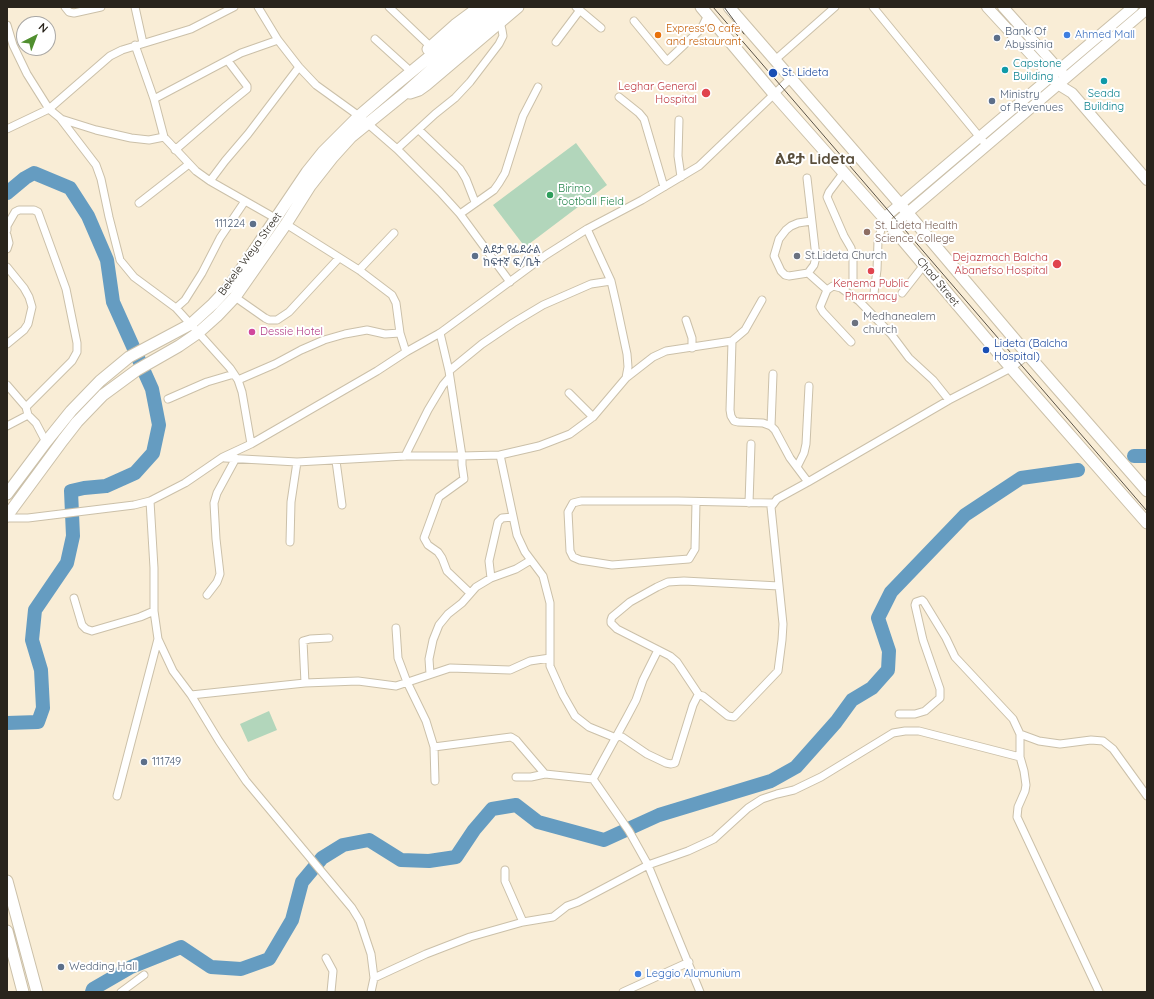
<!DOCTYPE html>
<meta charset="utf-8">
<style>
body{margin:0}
#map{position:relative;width:1154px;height:999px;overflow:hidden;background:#f9edd6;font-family:Quicksand,sans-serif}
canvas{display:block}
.frame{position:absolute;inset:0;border:8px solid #29241c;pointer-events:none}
.north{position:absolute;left:16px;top:16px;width:40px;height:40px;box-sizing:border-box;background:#fff;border:1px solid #a9a7a4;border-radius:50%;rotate:42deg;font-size:11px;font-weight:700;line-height:16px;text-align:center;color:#29241c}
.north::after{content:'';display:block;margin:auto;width:14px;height:18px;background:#508f2f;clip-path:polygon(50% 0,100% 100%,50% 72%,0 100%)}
</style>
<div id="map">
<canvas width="1154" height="999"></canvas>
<div class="frame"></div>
<div class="north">N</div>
</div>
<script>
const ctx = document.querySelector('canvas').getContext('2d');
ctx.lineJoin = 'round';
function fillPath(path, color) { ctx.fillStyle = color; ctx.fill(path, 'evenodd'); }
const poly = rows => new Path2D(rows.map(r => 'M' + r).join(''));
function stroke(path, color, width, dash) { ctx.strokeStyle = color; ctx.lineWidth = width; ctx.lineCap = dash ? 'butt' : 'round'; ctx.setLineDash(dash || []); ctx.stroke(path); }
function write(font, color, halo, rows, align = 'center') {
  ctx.font = font + ' Quicksand,"Noto Sans Ethiopic",sans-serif'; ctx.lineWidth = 4; ctx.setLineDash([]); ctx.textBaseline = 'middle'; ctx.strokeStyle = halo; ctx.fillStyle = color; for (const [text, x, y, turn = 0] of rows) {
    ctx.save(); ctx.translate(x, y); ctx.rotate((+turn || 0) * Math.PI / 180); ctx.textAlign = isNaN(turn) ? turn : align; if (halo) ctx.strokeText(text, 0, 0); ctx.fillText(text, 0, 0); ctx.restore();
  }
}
const green = poly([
 [576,143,607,185,525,247,493,205],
 [269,711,277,730,248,742,240,724]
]);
const river = poly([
 [7,193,25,178,34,173,70,188,88,216,107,260,113,302,152,389,159,425,153,453,135,473,106,486,84,488,71,491,73,536,67,563,35,610,32,640,41,670,43,708,38,722,7,723],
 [1134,456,1147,456],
 [92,992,93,989,131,967,181,947,211,967,241,969,269,959,292,920,302,882,322,858,343,845,369,840,401,860,429,861,456,857,474,830,492,809,516,805,538,822,604,840,659,815,771,781,796,767,836,722,852,700,872,688,888,670,889,651,878,618,891,592,965,515,1021,478,1078,470]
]);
const street = poly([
 [65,7,69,12,74,13,101,7],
 [135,7,143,43],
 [258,7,278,40,299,67,316,85,359,116,397,149,440,192,460,214,510,282],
 [389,7,431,47],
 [576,7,601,28],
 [873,7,987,146],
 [634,21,667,61,701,29,708,15],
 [7,25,13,45,27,74,49,109,60,118,96,165,101,179,109,217,120,260,134,277,176,308,230,368,238,380,242,392,251,444],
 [375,39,407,68],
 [556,42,580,10],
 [135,45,154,99,164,137,196,171,210,181,275,218],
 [775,60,835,7],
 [619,97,639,113,644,119,664,187],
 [154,99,241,53,278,40],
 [61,119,96,130,131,138,149,140,164,137],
 [679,120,678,156,681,177],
 [7,129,49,109,110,56,122,50,191,29,234,7],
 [419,130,460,169,466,179,475,202],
 [397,149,435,114,455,98,470,82,499,44,503,36,502,30,500,22],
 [175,150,226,106,247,89,247,86,228,61],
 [844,172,829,192,827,197,844,236,851,248,853,256,853,281],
 [807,178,816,257,814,265,808,273,827,290],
 [210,181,225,161,248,134,299,67],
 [139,203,189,164],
 [460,214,494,190,499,183,505,173,523,116,538,87],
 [286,224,359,270,392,295,396,303,400,333,406,352],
 [7,230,7,226,15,212,19,210,34,210,38,212,66,289,77,343,77,352,72,361,26,407],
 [7,235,9,243,7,249],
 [7,267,24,288,29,297,32,307,28,324,24,330,7,344],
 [359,270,394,233],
 [808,273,789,276,785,275,781,271,774,256,779,239,786,230,791,226,798,223,811,221],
 [874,293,877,270,878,241,884,218],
 [902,293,924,265],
 [235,297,265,318,269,320,277,320,289,312,339,258],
 [176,308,185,300,202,273,220,238,245,201],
 [686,320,692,338,692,348],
 [440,333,449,371,462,456,500,455,517,535,525,552,543,576,550,603,550,666,554,675,563,695,575,716,589,727,616,738],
 [732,341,730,410,731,416,734,421,738,422,763,423,771,426,775,430,790,458,808,482],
 [851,342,823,312,820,307,827,290,833,286,841,288,859,301,891,334,909,358,933,380,949,400],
 [449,371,482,344,513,323,543,305,591,284,611,281],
 [626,378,653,357,666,351,732,341,745,330,762,300],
 [238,380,275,364,301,350,324,340,345,334,367,330,385,334,400,333],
 [7,385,26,407,28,415,36,423,46,442],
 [569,393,593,417],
 [168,399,207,382,234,374],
 [7,426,28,415],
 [771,426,773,374],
 [500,455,539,446,570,434,593,417,626,378,628,367,627,354,617,307,611,281,587,229],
 [405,456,428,410,443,385,449,378],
 [225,458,297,462,405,456,462,456,462,465,464,479,439,497,424,538,428,545,438,552,442,558,447,571,470,593],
 [336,461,342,505],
 [797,467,804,453,806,444,809,386],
 [150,501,154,568,154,611,158,639,173,671,191,695,305,683,358,681,396,686,450,668,510,670,530,661,550,658],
 [696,502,695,549,689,559,612,565,580,560,573,557,570,551,568,512,573,503,581,501,678,501,773,503],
 [749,503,751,444],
 [7,518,28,518,134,505,150,501,185,483,223,457,251,444,377,371,406,352,440,333,546,255,587,229,642,200,699,166,791,78],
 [290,542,291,502,297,462],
 [491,578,489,561,498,522,502,518,513,517],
 [207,595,217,582,220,574,216,539,214,503,217,493,236,458],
 [74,598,82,625,86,629,92,631,140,617,154,611],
 [396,628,398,658,407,682,426,721,434,747,435,781],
 [430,674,429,659,433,640,439,625,448,614,462,603,476,587,491,578,516,569,531,560],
 [305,683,303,641,310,639,329,638],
 [191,695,219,741,246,781,352,908,360,921,371,954,374,978,371,992],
 [699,695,677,662,670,656,617,629,611,623,611,620,612,617,630,602,657,587,668,582,684,581,779,586],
 [899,714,915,714,925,711,940,698,940,689,923,640,915,605,916,602,922,600,924,602,946,638,955,657,1013,719,1020,734],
 [618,736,622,737,647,754,666,763,671,764,675,763,693,705,697,697,699,695,703,696,728,716,734,717,778,671,782,640,783,624,771,507,777,499,808,482,949,400,1011,368,1028,355],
 [434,747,511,737,516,740,521,746,545,774],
 [1020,757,1020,734,1039,741,1060,744,1091,740,1103,741,1113,749,1147,796],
 [516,777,531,777,545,774,593,779,629,831,648,865,700,992],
 [593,779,627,717,636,700,643,680,658,650],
 [117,796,158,639],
 [505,870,505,881,523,922],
 [326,958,333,971,331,992],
 [374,978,426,954,470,937,523,922,553,917,567,906,578,902,648,865,688,851,714,839,748,808,762,799,777,794,794,790,821,777,893,733,905,731,919,731,1020,757,1024,771,1026,785,1025,791,1018,807,1017,817,1099,992],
 [121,992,144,975],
 [623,992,689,962]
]);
const secondary = poly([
 [987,7,1059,85,1072,93,1147,180],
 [1003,7,1063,74],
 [884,218,1133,7],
 [891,227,1147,9]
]);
const primary = poly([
 [701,7,774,94,884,218,1011,368,1147,523],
 [729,7,900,204,1028,355,1147,491],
 [428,49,455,25,478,8],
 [410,93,419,90,426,85,518,7],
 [7,494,46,442,71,411,100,381,129,357,191,324,213,304,227,289,247,261,307,172,323,152,359,116,394,86,490,7],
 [7,516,63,440,77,422,103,395,137,370,179,346,198,333,217,316,235,297,286,224,310,186,332,158,351,137,404,94,443,59,504,7],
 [7,881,37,992],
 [7,931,23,992]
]);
const tram = poly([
 [713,7,1147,511],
 [724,7,744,34]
]);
const markers = [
 [658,35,4,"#e8710a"],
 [1067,35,4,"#3f7fe0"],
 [997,38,4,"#5c6f8a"],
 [1005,70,4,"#0f9aa8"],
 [773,73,5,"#1a4fb4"],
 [1104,81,4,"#0f9aa8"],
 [706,93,5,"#e0444e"],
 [992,101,4,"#5c6f8a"],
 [550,195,4,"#2e9e5b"],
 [253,224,4,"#5c6f8a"],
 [867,232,4,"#8d6e63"],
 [475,256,4,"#5c6f8a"],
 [797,256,4,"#6b7280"],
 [1057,264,5,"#e0444e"],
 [871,271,4,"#e0444e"],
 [855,323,4,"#6b7280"],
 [252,332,4,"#d1479c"],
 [986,350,4,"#1a4fb4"],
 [144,762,4,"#5c6f8a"],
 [61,967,4,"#5c6f8a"],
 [638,974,4,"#3f7fe0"]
];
const foodNames = [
 ["Express'O cafe",666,29],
 ["and restaurant",666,42]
];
const serviceNames = [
 ["Bank Of",1005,32],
 ["Abyssinia",1005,45],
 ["Ministry",1000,95],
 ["of Revenues",1000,108],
 ["111224",245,224,"right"],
 ["ልደታ የፌደራል",483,250],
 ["ከፍተኛ ፍ/ቤት",483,263],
 ["111749",152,762],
 ["Wedding Hall",69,967]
];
const shopNames = [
 ["Ahmed Mall",1075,35],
 ["Leggio Alumunium",646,974]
];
const cultureNames = [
 ["Capstone",1013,64],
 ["Building",1013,77],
 ["Seada",1104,94,"center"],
 ["Building",1104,107,"center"]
];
const transitNames = [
 ["St. Lideta",782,73],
 ["Lideta (Balcha",994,344],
 ["Hospital)",994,357]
];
const healthNames = [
 ["Leghar General",697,87],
 ["Hospital",697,100],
 ["Dejazmach Balcha",1048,258],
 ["Abanefso Hospital",1048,271],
 ["Kenema Public",871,284,"center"],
 ["Pharmacy",871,297,"center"]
];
const leisureNames = [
 ["Birimo",558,189],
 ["football Field",558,202]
];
const educationNames = [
 ["St. Lideta Health",875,226],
 ["Science College",875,239]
];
const streetNames = [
 ["Bekele Weya Street",250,254,-54],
 ["Chad Street",938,282,50]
];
const worshipNames = [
 ["St.Lideta Church",805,256],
 ["Medhanealem",863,317],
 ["church",863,330]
];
const hotelNames = [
 ["Dessie Hotel",260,332]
];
const districtNames = [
 ["ልደታ Lideta",815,159]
];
fillPath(green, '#b2d6bb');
stroke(river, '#659cc1', 14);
stroke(street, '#cbc0a9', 9);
stroke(secondary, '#cbc0a9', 12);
stroke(primary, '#cbc0a9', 13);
stroke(street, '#fff', 7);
stroke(secondary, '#fff', 10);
stroke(primary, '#fff', 11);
stroke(tram, '#5a5348', 1);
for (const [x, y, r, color] of markers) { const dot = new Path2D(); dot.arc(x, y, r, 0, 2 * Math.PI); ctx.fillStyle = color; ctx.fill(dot); stroke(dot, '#fff', 1.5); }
write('11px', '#c56008', '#fff', foodNames, 'left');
write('11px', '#4e5e75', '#fff', serviceNames, 'left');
write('11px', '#366cbe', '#fff', shopNames, 'left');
write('11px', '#0d838f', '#fff', cultureNames, 'left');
write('11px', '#164399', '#fff', transitNames, 'left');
write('11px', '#be3a42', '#fff', healthNames, 'right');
write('11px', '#27864d', '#fff', leisureNames, 'left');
write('11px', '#785e54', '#fff', educationNames, 'left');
write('11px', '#29241c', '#fff', streetNames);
write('11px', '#5b616d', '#fff', worshipNames, 'left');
write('11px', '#b23c85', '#fff', hotelNames, 'left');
write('bold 15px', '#594e3b', '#fff', districtNames);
</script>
